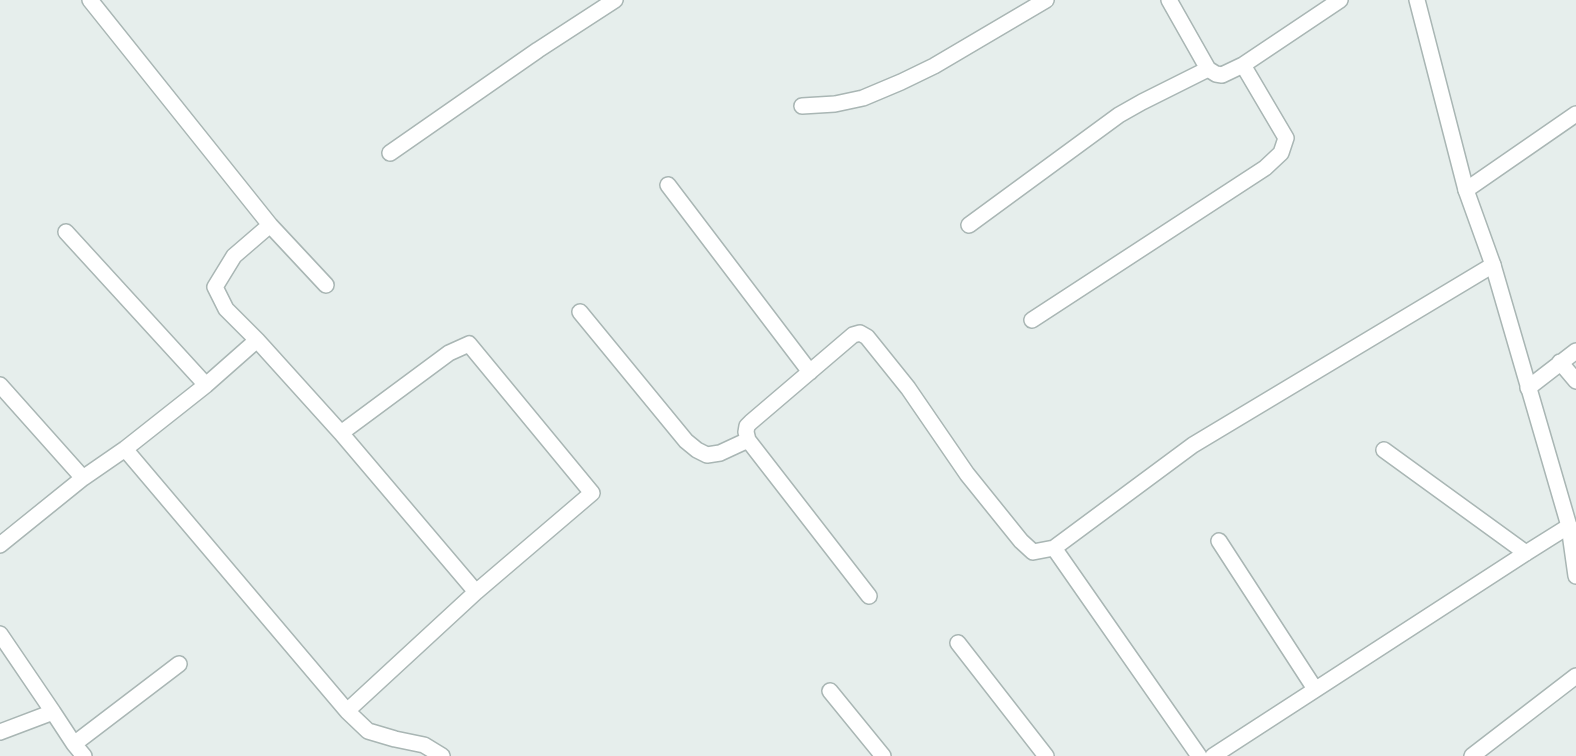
<!DOCTYPE html>
<style>
body{margin:0}
canvas{display:block;background:#e6eeec}
</style>
<canvas width="1576" height="756"></canvas>
<script>
const ctx = document.querySelector('canvas').getContext('2d');
ctx.lineJoin = 'round';
const poly = rows => new Path2D(rows.map(r => 'M' + r).join(''));
function stroke(path, color, width, dash) { ctx.strokeStyle = color; ctx.lineWidth = width; ctx.lineCap = dash ? 'butt' : 'round'; ctx.setLineDash(dash || []); ctx.stroke(path); }
const minor = poly([
 [1169,0,1208,69,1216,74,1222,75,1243,65,1340,0],
 [802,106,835,104,863,98,901,82,934,66,1046,0],
 [390,153,538,50,615,0],
 [668,185,810,372],
 [1466,190,1576,114],
 [270,225,326,285],
 [969,225,1119,115,1142,102,1208,69],
 [66,232,206,385],
 [580,312,686,441,697,450,707,455,720,453,748,440],
 [1032,320,1265,168,1281,153,1286,138,1243,65],
 [257,340,341,433,476,592],
 [1560,362,1576,381],
 [0,385,83,478],
 [1528,388,1576,351],
 [341,433,449,353,469,344,592,493,476,592,347,711],
 [125,449,347,711,368,731,395,739,424,745,442,756],
 [1384,450,1526,553],
 [1219,541,1315,689],
 [0,545,83,478,125,449,206,385,257,340,226,309,215,287,234,256,270,225,90,0],
 [1054,548,1199,756],
 [869,596,748,440,746,432,747,426,751,422,853,335,860,333,867,337,908,388,967,474,1021,541,1033,552,1054,548,1193,445,1493,265],
 [0,634,53,712],
 [958,643,1046,756],
 [830,691,883,756],
 [0,732,53,712,74,744,179,664],
 [74,744,84,756],
 [1213,756,1526,553,1569,526],
 [1472,756,1576,676]
]);
const tertiary = poly([
 [1417,0,1466,190,1493,265,1569,526,1576,576]
]);
stroke(minor, '#a9b6b4', 18);
stroke(tertiary, '#a9b6b4', 18);
stroke(minor, '#fff', 15);
stroke(tertiary, '#fff', 15);
</script>
